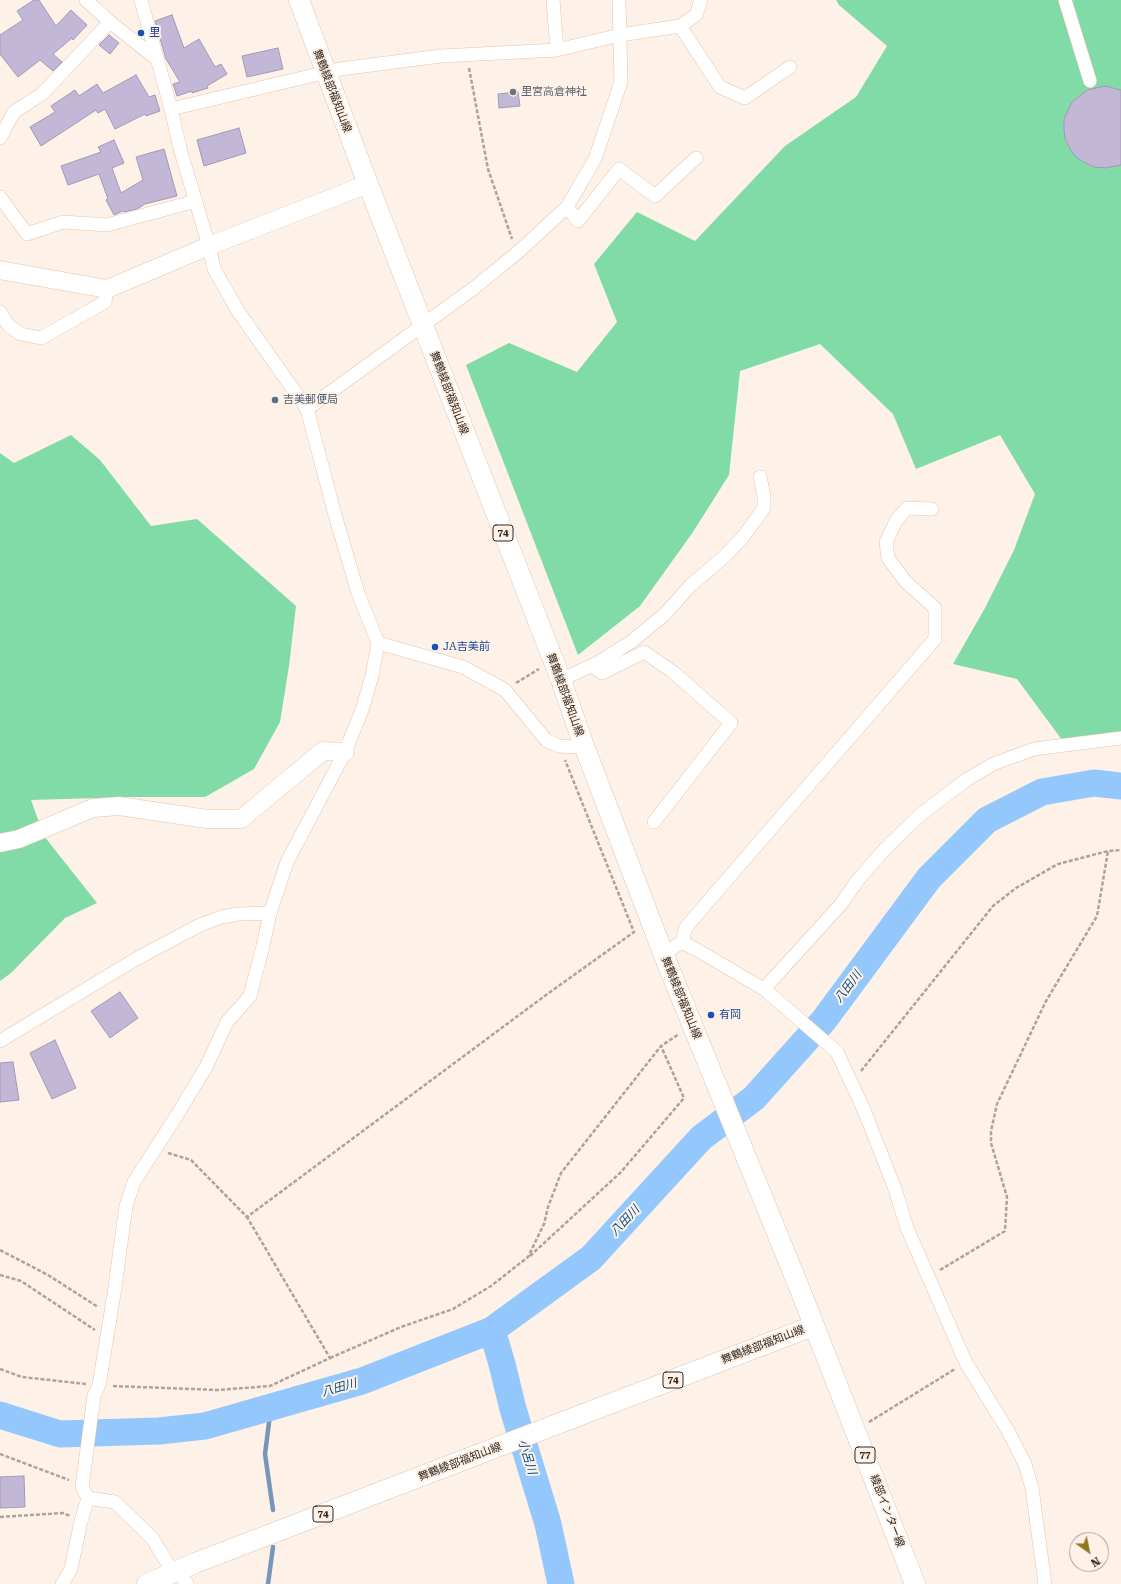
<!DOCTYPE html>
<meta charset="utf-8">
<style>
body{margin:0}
#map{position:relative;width:1121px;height:1584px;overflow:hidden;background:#fdf1e8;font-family:"Roboto Serif",serif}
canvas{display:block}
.north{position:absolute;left:1069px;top:1532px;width:40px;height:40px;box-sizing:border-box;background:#fdf1e8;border:1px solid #aca097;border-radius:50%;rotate:147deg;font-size:11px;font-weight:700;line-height:16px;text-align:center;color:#32271e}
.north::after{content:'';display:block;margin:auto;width:14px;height:18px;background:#8f771c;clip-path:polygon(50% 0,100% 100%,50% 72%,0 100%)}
</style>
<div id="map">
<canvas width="1121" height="1584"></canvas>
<div class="north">N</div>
</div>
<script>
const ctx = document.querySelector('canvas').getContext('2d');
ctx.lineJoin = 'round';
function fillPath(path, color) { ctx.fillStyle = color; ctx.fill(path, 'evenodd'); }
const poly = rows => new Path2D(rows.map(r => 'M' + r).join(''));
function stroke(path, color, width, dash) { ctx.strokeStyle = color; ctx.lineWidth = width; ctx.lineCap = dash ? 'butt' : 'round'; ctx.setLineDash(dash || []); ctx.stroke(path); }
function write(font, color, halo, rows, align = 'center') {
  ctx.font = font + ' "Roboto Serif","Noto Sans JP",serif'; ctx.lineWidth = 4; ctx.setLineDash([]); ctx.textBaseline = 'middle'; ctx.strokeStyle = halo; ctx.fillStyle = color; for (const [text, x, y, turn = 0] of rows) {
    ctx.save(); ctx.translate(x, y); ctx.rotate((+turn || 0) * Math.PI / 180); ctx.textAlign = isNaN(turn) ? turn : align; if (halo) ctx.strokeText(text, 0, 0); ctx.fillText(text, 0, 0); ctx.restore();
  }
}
const forest = poly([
 [836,0,1121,0,1121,733,1065,744,1017,679,953,664,985,608,1014,550,1035,494,1000,435,916,469,893,414,820,344,740,371,729,475,693,532,640,606,578,655,466,365,509,343,577,372,617,322,594,264,637,212,695,241,785,146,856,97,887,46,839,5],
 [71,435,100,460,151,526,197,519,296,606,289,666,280,722,254,769,205,797,129,797,31,800,44,836,97,903,65,918,11,973,0,981,0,453,14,463]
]);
const stream = poly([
 [271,1407,265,1454,273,1510],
 [268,1584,273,1547]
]);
const river = poly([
 [492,1330,502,1364,513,1409,548,1524,561,1584],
 [0,1415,60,1434,159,1431,205,1426,362,1381,492,1330,591,1258,701,1138,754,1098,824,1020,929,878,987,820,1042,792,1094,783,1121,786]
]);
const building = poly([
 [34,0,39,0,56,26,71,10,87,25,73,40,72,38,53,54,62,62,53,71,40,60,18,77,0,54,0,35,23,20,17,11,34,0],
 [172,15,184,48,199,39,215,67,221,64,227,74,207,86,208,88,192,93,192,91,177,96,173,84,180,82,166,59,155,21,172,15],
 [109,35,119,43,110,54,99,45,109,35],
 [278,48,283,69,247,77,242,56,278,48],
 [136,75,149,97,155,95,160,111,146,116,145,114,115,129,105,109,98,113,96,110,41,146,30,127,55,112,51,106,75,90,79,96,97,84,103,93,136,75],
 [1105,86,1121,90,1121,165,1105,168,1094,167,1085,163,1076,157,1070,149,1065,139,1064,129,1064,119,1072,102,1087,90,1105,86],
 [518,92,520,106,499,108,498,94,518,92],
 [239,128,246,153,204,166,197,140,239,128],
 [114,140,124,163,112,168,121,193,143,180,136,157,164,149,177,196,145,204,137,209,124,212,123,211,114,215,106,200,108,199,99,174,68,185,61,166,101,152,98,147,114,140],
 [120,992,138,1018,110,1038,91,1011,120,992],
 [55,1040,76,1088,52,1099,30,1053,55,1040],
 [13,1062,19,1100,0,1102,0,1063,13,1062],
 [24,1476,25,1507,0,1508,0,1477,24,1476]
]);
const path = poly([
 [469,68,488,169,512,239],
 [516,683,539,669],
 [861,1071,993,906,1016,888,1058,864,1108,851,1121,850],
 [168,1153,191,1160,247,1217,546,995,634,932,565,760],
 [0,1250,48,1275,98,1307],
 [530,1256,621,1172,684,1098,661,1046],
 [940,1270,1005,1231,1007,1197,991,1143,991,1131,997,1104,1046,1001,1097,916,1108,851],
 [0,1275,21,1281,95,1330],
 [330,1358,401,1327,453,1309,491,1286,528,1257,544,1224,548,1207,561,1173,661,1046,679,1034],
 [0,1369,22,1377,86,1384],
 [113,1386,218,1390,270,1386,330,1358,247,1217],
 [869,1422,955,1369],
 [0,1454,69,1480],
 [0,1517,63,1513,70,1516]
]);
const street = poly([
 [86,0,110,22,158,60],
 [141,0,171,109,181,152,209,246,214,269,238,311,307,409,335,515,358,593,378,643,372,676,362,710,345,752,287,862,270,913,263,946,250,996,227,1022,206,1067,177,1115,134,1182,126,1206,114,1294,99,1385,94,1396,82,1487,88,1498,115,1502,152,1538,168,1564,177,1570,187,1584],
 [553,0,557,50],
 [1065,0,1090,81],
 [680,26,720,87,745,98,790,67],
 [171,109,340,69,441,56,557,50,620,35,680,26,696,15,701,0],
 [0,138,14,112,42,94,110,22],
 [0,197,27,234,63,222,107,225,196,201],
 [567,207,578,221,619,169,655,196,696,158],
 [0,312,9,326,21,334,41,338,105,302,107,289],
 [307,409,474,288,517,253,567,207,595,159,621,82,619,0],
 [378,643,463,667,505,690,546,740,559,746,573,747,583,743],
 [592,666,602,673,644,652,673,672,731,723,654,822],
 [561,680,599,662,631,642,665,614,691,585,724,557,743,537,764,508,764,496,760,477],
 [682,942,686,927,935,639,935,608,905,581,888,558,886,542,896,521,907,508,932,509],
 [663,953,674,947,682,942,697,950,764,989,837,1052,864,1110,895,1189,907,1228,966,1363,1007,1429,1025,1464,1032,1488,1045,1584],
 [764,989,842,903,857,881,885,849,920,815,966,780,993,764,1034,749,1121,738],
 [0,1041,136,959,198,926,221,917,238,914,270,913],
 [62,1584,71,1569,81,1521,88,1498]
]);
const secondary = poly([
 [0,270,107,289,209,246,368,184],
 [0,843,19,839,93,808,119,806,207,819,241,819,323,751,345,752]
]);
const primary = poly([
 [299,0,368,184,561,680,583,743,663,953,801,1292,915,1584],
 [147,1584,195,1563,813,1326]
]);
const markers = [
 [141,33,4,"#1a4fb4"],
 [513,92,4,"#6b7280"],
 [275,400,4,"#5c6f8a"],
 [435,647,4,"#1a4fb4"],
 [711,1015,4,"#1a4fb4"]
];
const shields = [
 [503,533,20],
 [673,1380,20],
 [865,1455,20],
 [323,1514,20]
];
const shieldNames = [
 ["74",503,533],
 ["74",673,1380],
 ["77",865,1455],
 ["74",323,1514]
];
const transitNames = [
 ["里",149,33],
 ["JA吉美前",443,647],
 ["有岡",719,1015]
];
const streetNames = [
 ["舞鶴綾部福知山線",332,91,69],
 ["舞鶴綾部福知山線",449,393,69],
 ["舞鶴綾部福知山線",565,695,70],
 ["舞鶴綾部福知山線",681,998,68],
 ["舞鶴綾部福知山線",763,1345,-21],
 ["舞鶴綾部福知山線",460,1462,-21],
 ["綾部インター線",887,1511,69]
];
const worshipNames = [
 ["里宮高倉神社",521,92]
];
const serviceNames = [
 ["吉美郵便局",283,400]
];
const waterNames = [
 ["八田川",848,987,-53],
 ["八田川",625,1221,-47],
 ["八田川",339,1388,-16],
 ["小呂川",527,1457,73]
];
fillPath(forest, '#81dba6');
stroke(stream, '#7797b9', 4.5);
stroke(river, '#94c7fb', 27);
fillPath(building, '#c2b7d6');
stroke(building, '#a398b6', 1);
stroke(street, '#e2c5af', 14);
stroke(secondary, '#e2c5af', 19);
stroke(primary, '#e2c5af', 21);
stroke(path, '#aea299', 2.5, [4, 2]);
stroke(street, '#fff', 13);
stroke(secondary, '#fff', 18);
stroke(primary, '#fff', 20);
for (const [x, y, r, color] of markers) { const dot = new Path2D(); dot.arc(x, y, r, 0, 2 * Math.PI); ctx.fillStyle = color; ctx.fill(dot); stroke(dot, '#fdf1e8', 1.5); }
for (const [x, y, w] of shields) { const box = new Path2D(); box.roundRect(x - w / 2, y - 8, w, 16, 3); ctx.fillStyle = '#fdf1e8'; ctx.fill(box); stroke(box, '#32271e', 1); }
write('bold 10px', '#32271e', null, shieldNames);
write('11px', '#164399', '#fdf1e8', transitNames, 'left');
write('11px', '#32271e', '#fdf1e8', streetNames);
write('11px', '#5b616d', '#fdf1e8', worshipNames, 'left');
write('11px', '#4e5e75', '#fdf1e8', serviceNames, 'left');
write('italic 12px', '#054e88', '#fdf1e8', waterNames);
</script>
